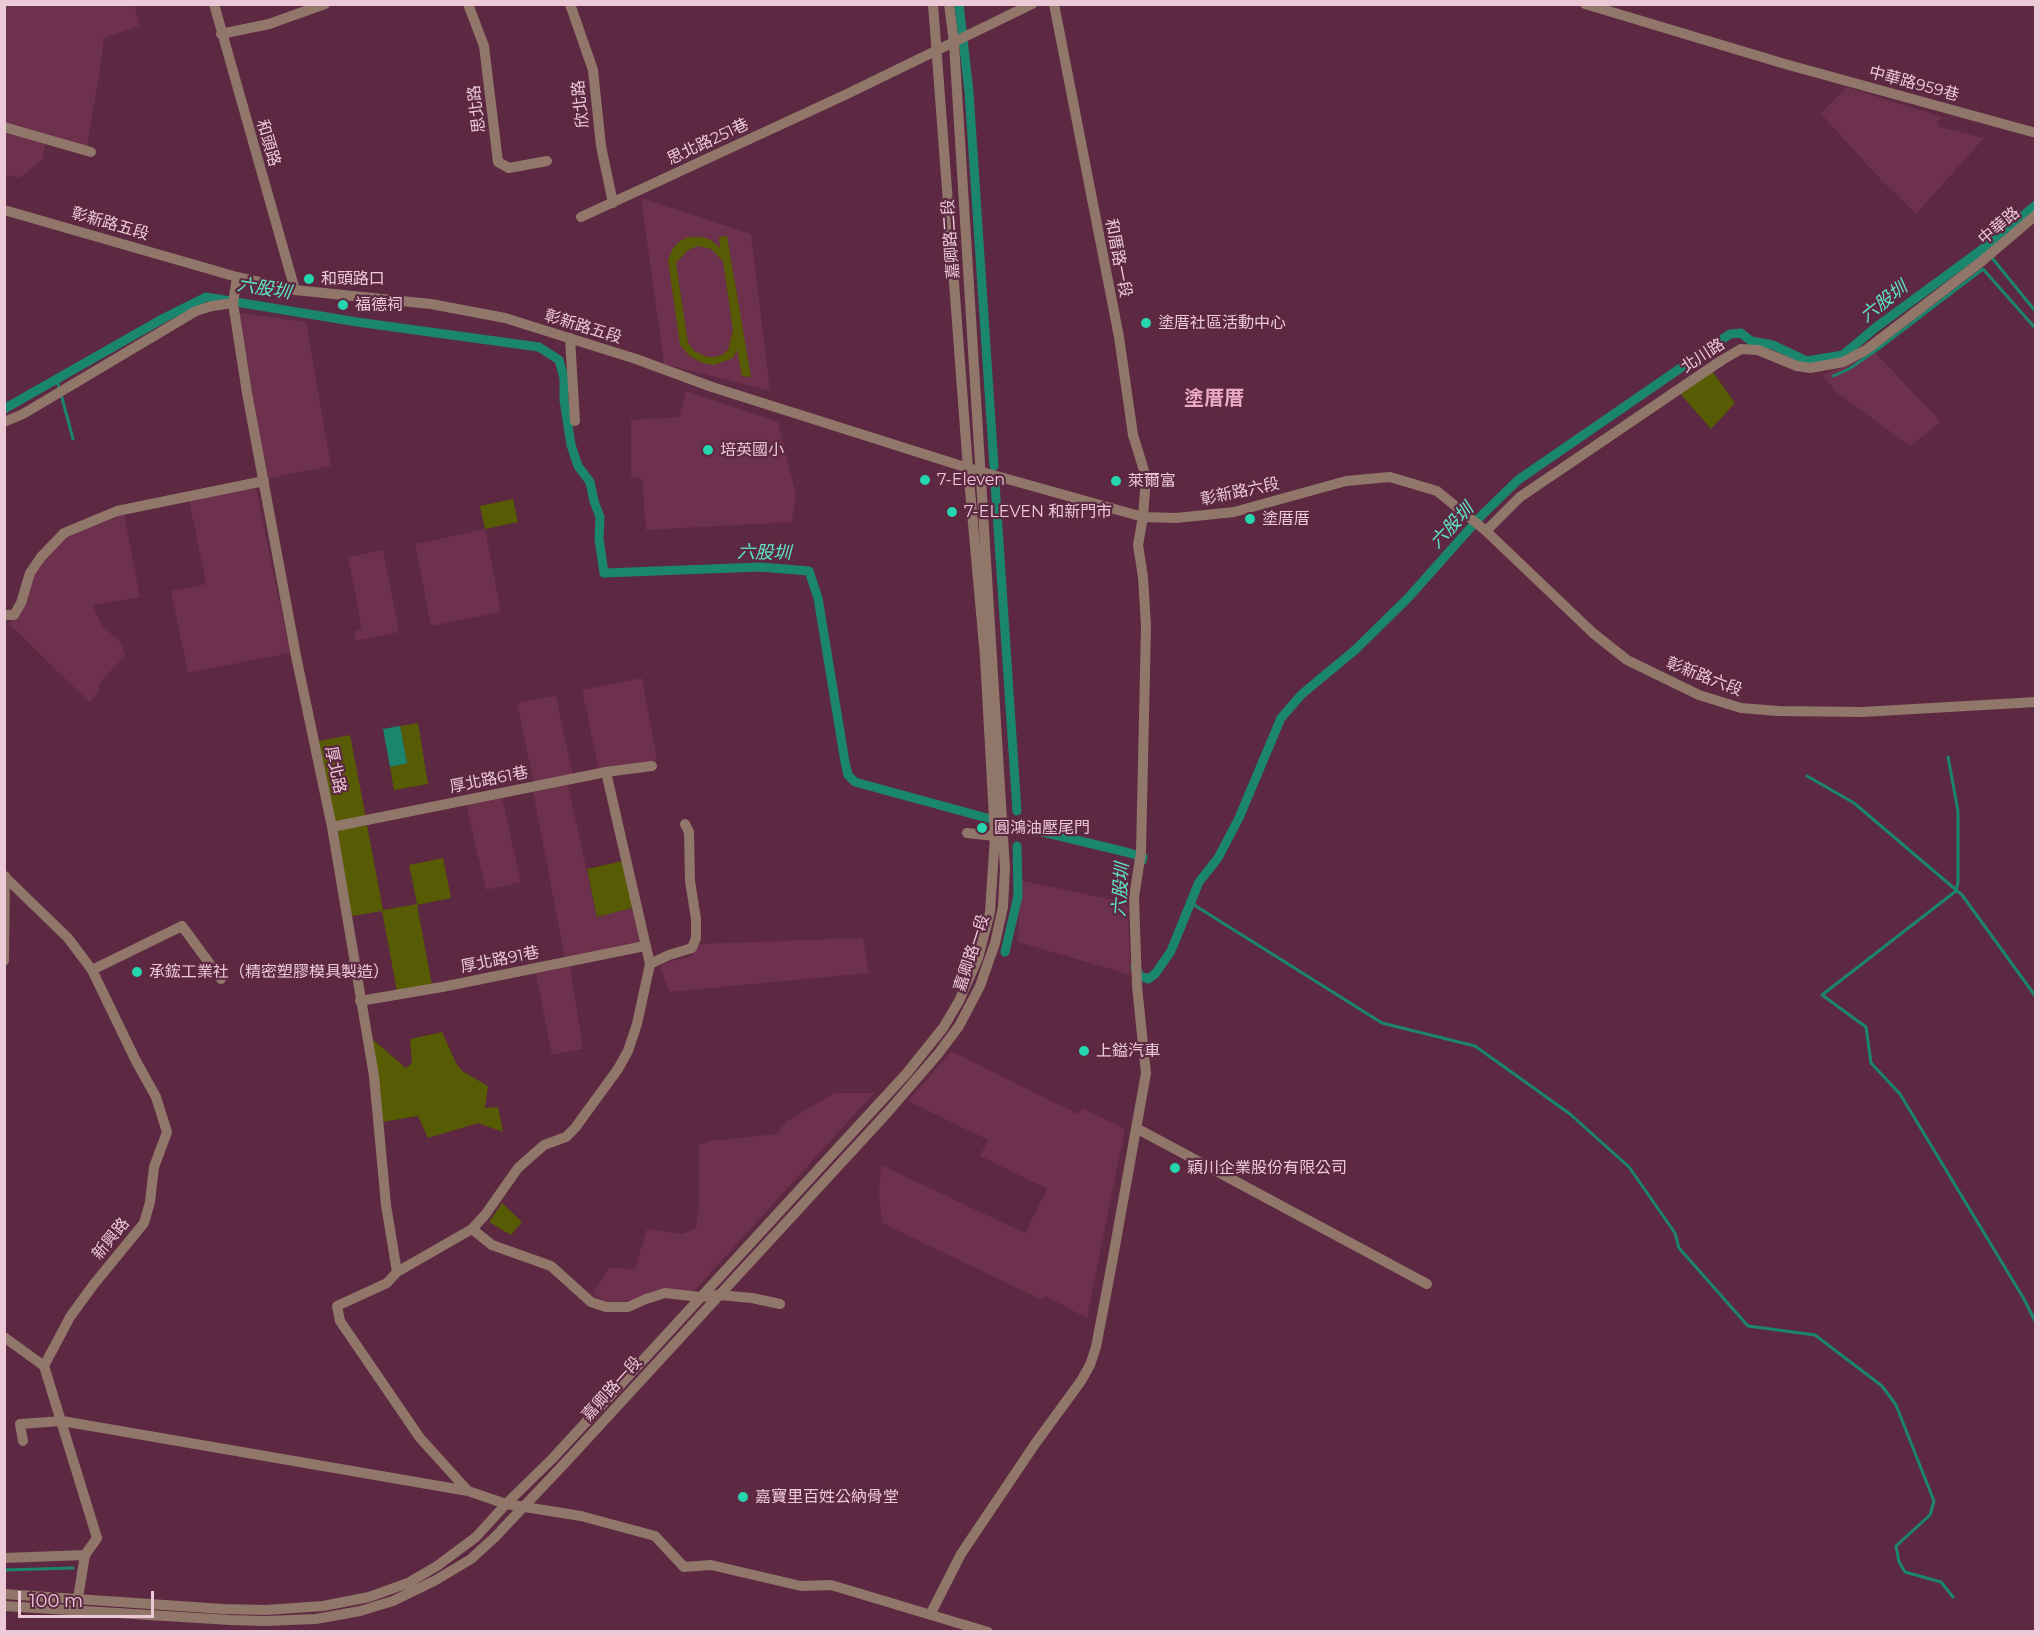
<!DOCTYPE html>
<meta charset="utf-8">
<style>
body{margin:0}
#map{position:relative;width:2040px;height:1636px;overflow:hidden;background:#5d2841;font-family:Montserrat,sans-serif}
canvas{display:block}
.frame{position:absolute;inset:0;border:6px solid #ebc9d7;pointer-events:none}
.scale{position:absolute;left:18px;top:1591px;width:136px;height:27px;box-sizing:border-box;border:3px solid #ebc9d7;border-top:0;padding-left:8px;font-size:18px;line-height:21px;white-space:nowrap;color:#ebc9d7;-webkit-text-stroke:4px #5d2841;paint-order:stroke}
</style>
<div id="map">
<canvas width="2040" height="1636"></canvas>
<div class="frame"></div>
<div class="scale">100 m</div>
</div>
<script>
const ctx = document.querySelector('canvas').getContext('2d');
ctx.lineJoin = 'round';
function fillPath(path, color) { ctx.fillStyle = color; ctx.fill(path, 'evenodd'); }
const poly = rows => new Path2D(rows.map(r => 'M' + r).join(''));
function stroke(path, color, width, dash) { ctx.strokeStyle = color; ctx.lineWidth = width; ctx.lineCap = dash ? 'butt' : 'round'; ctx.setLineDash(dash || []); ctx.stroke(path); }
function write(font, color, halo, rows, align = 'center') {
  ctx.font = font + ' Montserrat,"Noto Sans TC",sans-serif'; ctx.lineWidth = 4.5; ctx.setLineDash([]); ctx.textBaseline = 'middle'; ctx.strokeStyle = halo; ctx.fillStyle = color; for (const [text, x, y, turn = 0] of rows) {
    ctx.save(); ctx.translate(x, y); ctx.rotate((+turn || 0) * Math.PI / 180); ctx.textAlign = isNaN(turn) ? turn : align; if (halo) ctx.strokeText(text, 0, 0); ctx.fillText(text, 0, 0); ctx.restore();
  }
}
const built = poly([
 [5,5,134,5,140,26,104,38,101,65,86,151,5,126],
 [1846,87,1942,117,1937,122,1939,127,1984,138,1916,214,1882,181,1821,114],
 [4,132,45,143,43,159,20,178,5,175],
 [641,198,751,234,770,391,664,364],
 [231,312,306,322,331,466,265,479],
 [1871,348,1941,422,1910,446,1835,391,1823,375,1852,362],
 [686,391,778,422,796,495,792,522,646,530,642,479,631,477,631,420,679,417],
 [256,488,290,653,188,673,171,591,206,584,189,500],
 [124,513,140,597,93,605,102,626,121,642,125,656,100,682,98,692,90,703,9,624,21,611,29,580,62,537],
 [485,529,501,612,431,626,415,544],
 [383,550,399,632,356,641,354,632,362,629,348,557],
 [642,678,657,760,599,771,582,690],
 [556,696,573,777,534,784,517,703],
 [568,785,597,917,632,908,640,945,565,959,533,792],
 [502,798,521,882,486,890,466,805],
 [1020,880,1127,903,1131,975,1018,942],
 [863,938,869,973,669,992,660,967,662,964,692,956,696,944],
 [570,966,583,1049,552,1055,536,974],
 [951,1051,1078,1114,1082,1108,1125,1129,1087,1318,1045,1296,1042,1300,882,1223,879,1192,881,1165,1025,1233,1047,1189,980,1156,988,1140,908,1101],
 [834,1093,874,1093,693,1292,670,1289,621,1303,607,1302,592,1294,609,1268,635,1269,647,1229,683,1234,696,1228,699,1207,699,1145,711,1141,776,1134,787,1121]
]);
const green = poly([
 [727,236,751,377,742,376,737,350,733,358,714,365,702,363,690,356,680,345,668,260,673,248,680,241,689,237,702,237,711,240,720,248,719,237],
 [698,246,711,249,723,261,733,330,728,350,722,355,714,357,707,357,694,351,688,343,676,263,688,250],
 [1710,368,1735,403,1711,429,1678,391],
 [513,499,518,522,485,529,480,506],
 [418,723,428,784,394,790,390,767,407,763,400,726],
 [350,735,366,818,336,824,315,742],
 [367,825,383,910,417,904,409,865,443,858,451,898,417,905,432,985,397,991,382,911,347,917,338,830],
 [623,861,632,908,597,917,587,869],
 [442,1032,456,1063,462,1071,488,1086,485,1108,498,1107,503,1132,478,1123,428,1138,418,1116,382,1122,365,1033,406,1068,412,1063,410,1039],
 [502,1203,522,1222,511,1235,489,1222]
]);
const water = poly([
 [400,726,407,763,390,767,383,729]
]);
const stream = poly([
 [1984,248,2036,312],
 [1833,376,1849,369,1878,349,1983,269,2036,329],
 [57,379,59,388],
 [61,394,73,439],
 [1948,757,1958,811,1958,882,1956,891,1822,995,1866,1027,1871,1063,1900,1094,2024,1299,2036,1323],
 [1807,776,1854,803,1962,895,2036,997],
 [1191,903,1382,1023,1475,1046,1570,1114,1629,1167,1675,1233,1679,1248,1748,1326,1815,1335,1882,1386,1896,1405,1934,1501,1930,1515,1896,1546,1899,1562,1905,1572,1941,1582,1953,1597],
 [4,1570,73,1568]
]);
const canal = poly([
 [959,4,969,92,994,466],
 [4,409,164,318,206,297,357,322,539,347,559,360,564,378,564,400,571,445,578,466,590,482,594,501,600,517,599,539,604,573,760,567,809,571,818,598,845,762,848,775,855,782,1009,824,1126,852,1143,857,1142,861],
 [995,483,1017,811],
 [1005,952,1018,896,1017,846],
 [1135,967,1140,976,1148,979,1155,974,1171,951,1199,882,1218,858,1239,818,1281,718,1302,694,1355,650,1408,598,1481,516,1518,480,1730,334,1741,333,1751,341,1773,345,1807,361,1843,355,1875,328,1984,248,2036,205]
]);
const minor = poly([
 [214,4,295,290],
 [468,4,484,46,498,162,509,168,547,161],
 [570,4,593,70,601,146,613,203],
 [1585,4,1785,64,2036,133],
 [221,34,269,24,325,4],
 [4,127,91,152],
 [4,210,237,277,295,290,431,304,505,318,636,359,712,387,968,468,1143,517,1176,518,1234,512,1346,481,1390,477,1437,491,1486,531,1593,633,1627,660,1699,695,1741,708,1778,711,1862,712,2036,702],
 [581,217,847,94,1032,4],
 [237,277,233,303,247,393,296,656,332,827,374,1076,386,1205,397,1272],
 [570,338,575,421],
 [4,422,23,414,196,311,212,306,233,303],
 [1486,531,1520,497,1722,360,1741,349,1758,350,1797,366,1810,368,1843,362,1866,350,1982,261,2036,215],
 [4,615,14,615,21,603,30,573,41,557,64,533,117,511,264,481],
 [606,772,650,964,637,1024,628,1051,618,1069,575,1128,566,1137,544,1145,518,1168,485,1215,472,1229,397,1272,387,1283,337,1306,340,1321,420,1438,468,1491,506,1504,581,1516,655,1536,684,1567,711,1565,801,1586,831,1585,988,1632],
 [332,827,606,772,652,766],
 [967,833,995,836],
 [4,876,68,938,92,970,136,1061,156,1097,167,1132,154,1167,150,1202,144,1223,94,1284,70,1317,44,1366,97,1538,85,1555,77,1604],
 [4,961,5,876],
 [650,964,669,955,692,948,696,938,696,919,690,881,689,832,685,824],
 [92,970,182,926,221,979],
 [360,1001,442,987,645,946],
 [1136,1128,1427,1284],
 [472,1229,492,1245,551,1266,591,1302,606,1307,628,1307,646,1299,665,1293,700,1297,719,1295,752,1298,780,1304],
 [4,1337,44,1366],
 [23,1441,20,1424,62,1421,468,1491],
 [4,1558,85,1555],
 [4,1594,223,1609,266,1610,323,1606,369,1597,408,1583,437,1566,476,1537,506,1504,553,1458,906,1074,943,1028,959,1001,978,958,990,912,995,836,985,657,968,468,933,4],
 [4,1606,230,1620,265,1621,316,1619,360,1611,393,1601,436,1580,471,1559,495,1537,564,1464,887,1113,938,1054,959,1026,980,986,995,943,1003,907,1005,868,954,43,949,4],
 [931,1613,961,1554,1035,1444,1081,1381,1090,1365,1096,1347,1112,1263,1146,1073,1137,986,1134,897,1141,852,1146,626,1143,577,1138,545,1143,517,1146,477,1133,435,1119,337,1054,4]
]);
const markers = [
 [309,279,6,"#25d5ae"],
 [343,305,6,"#25d5ae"],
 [1146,323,6,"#25d5ae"],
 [708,450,6,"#25d5ae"],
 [925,480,6,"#25d5ae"],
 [1116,481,6,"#25d5ae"],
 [952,512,6,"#25d5ae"],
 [1250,519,6,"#25d5ae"],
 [982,828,6,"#25d5ae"],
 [137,972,6,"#25d5ae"],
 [1084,1051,6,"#25d5ae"],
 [1175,1168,6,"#25d5ae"],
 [743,1497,6,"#25d5ae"]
];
const streetNames = [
 ["中華路959巷",1914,84,15],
 ["欣北路",581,104,-96],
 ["思北路",477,109,-97],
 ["思北路251巷",708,142,-25],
 ["和頭路",268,143,74],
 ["彰新路五段",110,224,16],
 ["中華路",1999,226,-40],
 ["嘉卿路二段",951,239,-94],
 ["和厝路一段",1118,258,79],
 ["彰新路五段",583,327,17],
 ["北川路",1703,356,-33],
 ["彰新路六段",1240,492,-12],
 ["彰新路六段",1704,677,21],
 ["厚北路",335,770,78],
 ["厚北路61巷",489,780,-11],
 ["嘉卿路一段",972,953,-72],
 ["厚北路91巷",500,960,-11],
 ["新興路",111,1239,-51],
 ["嘉卿路一段",612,1389,-48]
];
const poiNames = [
 ["和頭路口",321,279],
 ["福德祠",355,305],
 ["塗厝社區活動中心",1158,323],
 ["培英國小",720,450],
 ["7-Eleven",937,480],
 ["萊爾富",1128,481],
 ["7-ELEVEN 和新門市",964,512],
 ["塗厝厝",1262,519],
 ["圓鴻油壓尾門",994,828],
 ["承鋐工業社（精密塑膠模具製造）",149,972],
 ["上鎰汽車",1096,1051],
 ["穎川企業股份有限公司",1187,1168],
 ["嘉寶里百姓公納骨堂",755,1497]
];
const waterNames = [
 ["六股圳",264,289,9],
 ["六股圳",1884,302,-38],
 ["六股圳",1452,526,-47],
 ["六股圳",764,553,1],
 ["六股圳",1121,890,-86]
];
const quarterNames = [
 ["塗厝厝",1214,399]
];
fillPath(built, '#6d304d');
fillPath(green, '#575b04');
fillPath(water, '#1b866e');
stroke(stream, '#1b866e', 3);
stroke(canal, '#1b866e', 9);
stroke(minor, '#907769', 10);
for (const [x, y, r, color] of markers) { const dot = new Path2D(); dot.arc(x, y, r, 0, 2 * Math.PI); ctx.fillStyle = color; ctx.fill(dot); stroke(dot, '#5d2841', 2); }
write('16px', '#ebc9d7', '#5d2841', streetNames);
write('16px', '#ebc9d7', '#5d2841', poiNames, 'left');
write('italic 18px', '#5de6c2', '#5d2841', waterNames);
write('bold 20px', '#ecabc6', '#5d2841', quarterNames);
</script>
